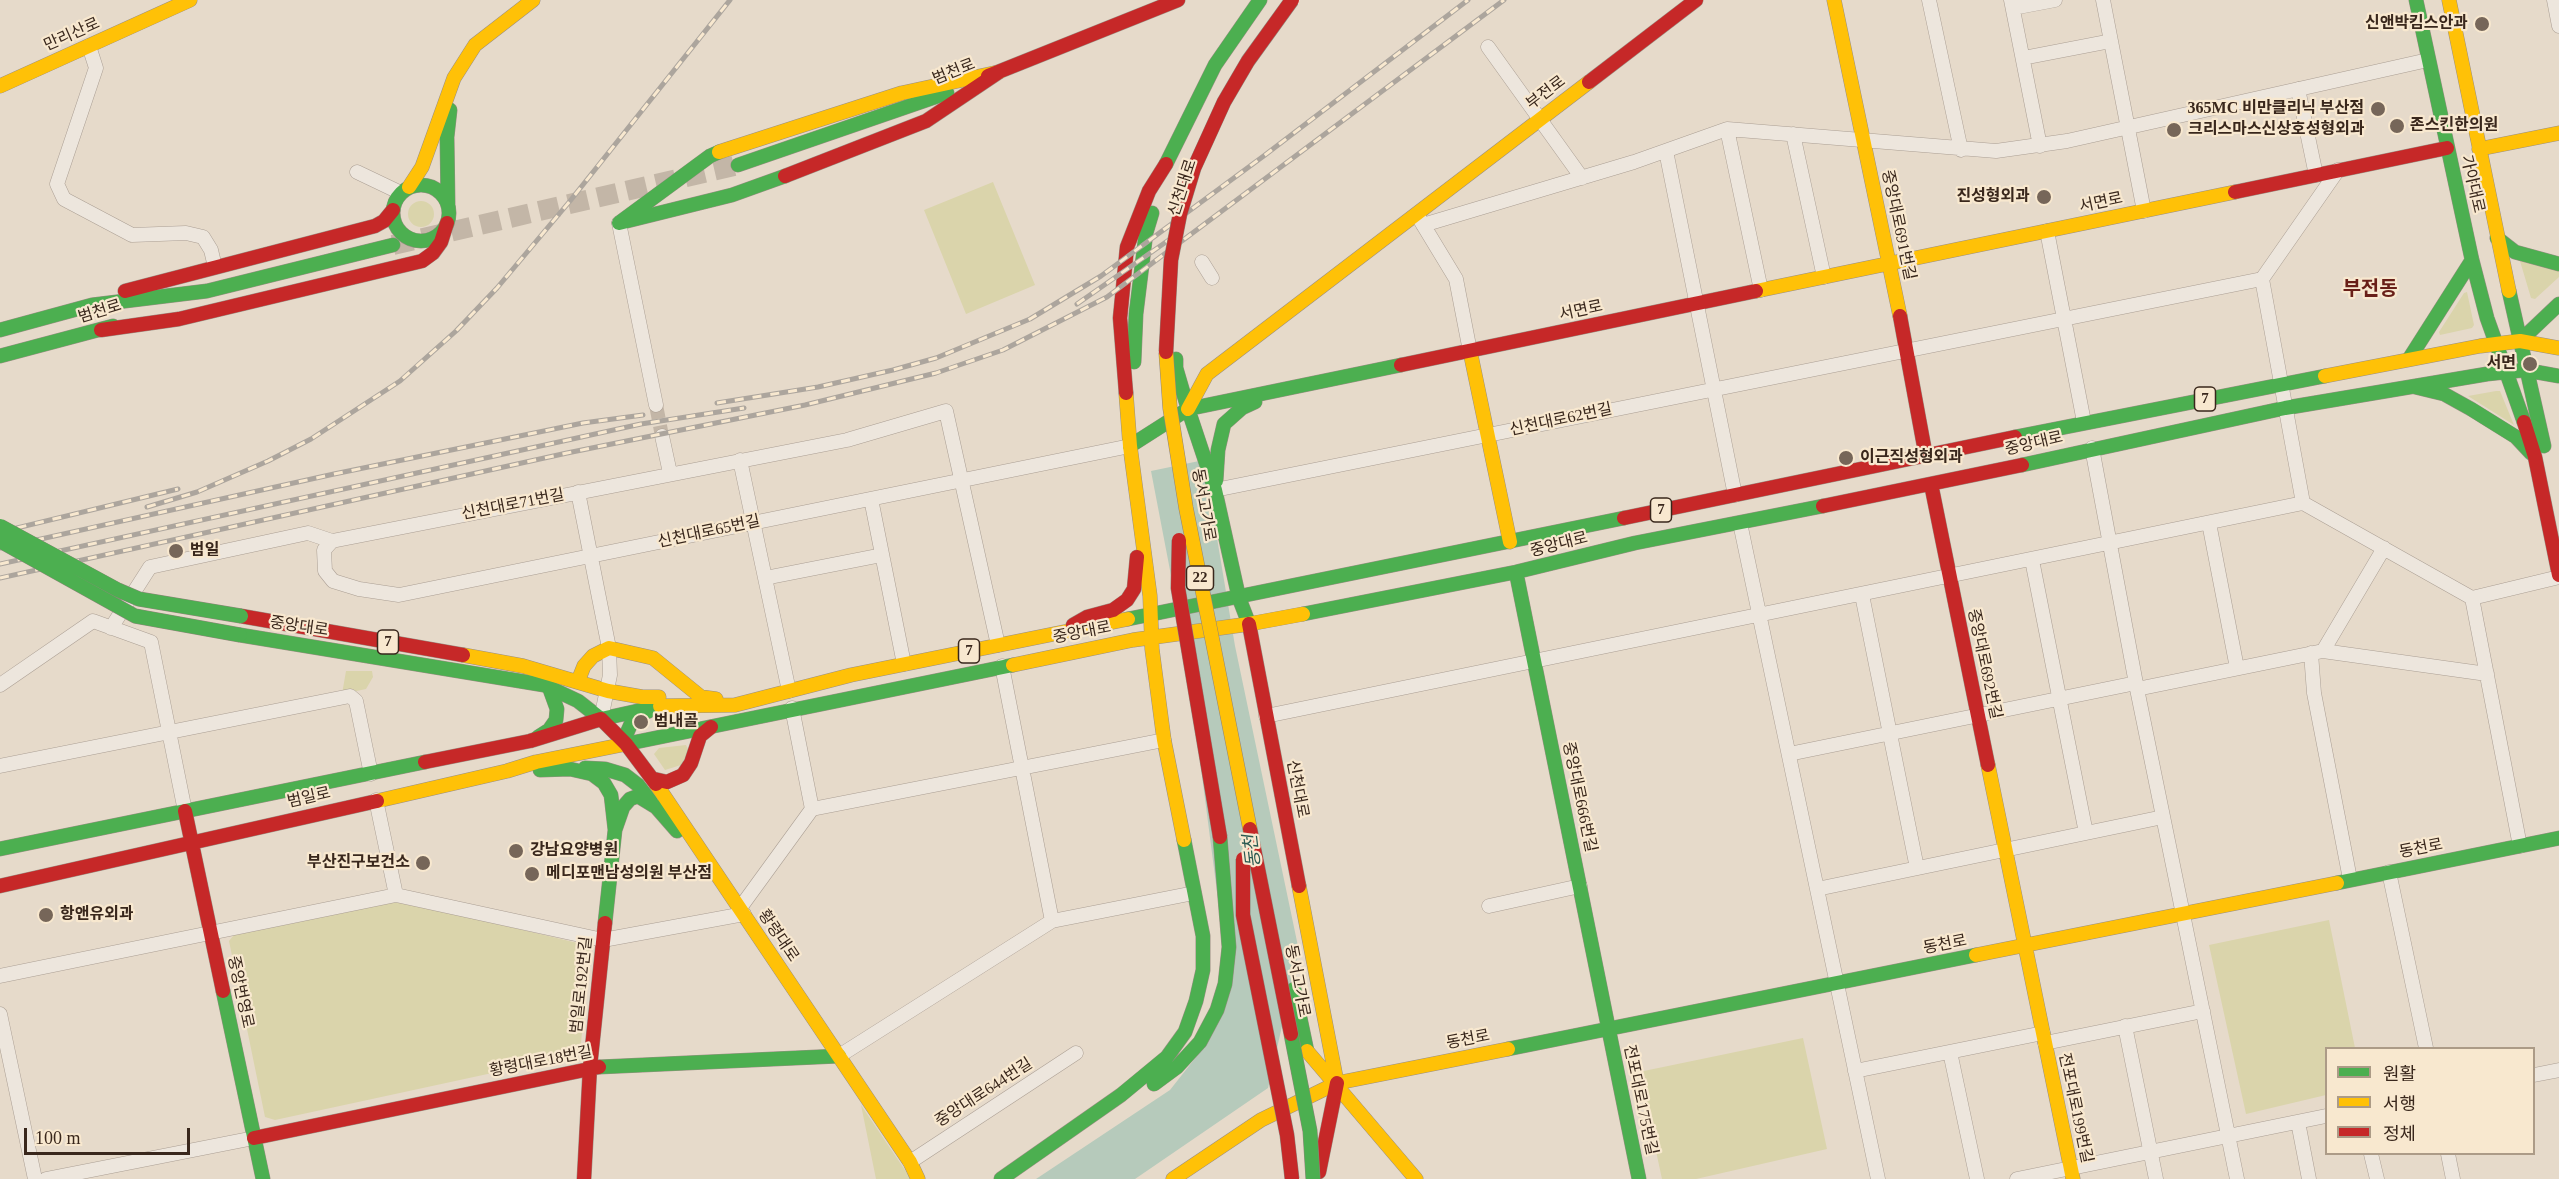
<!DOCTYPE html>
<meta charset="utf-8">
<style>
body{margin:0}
#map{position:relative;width:2559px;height:1179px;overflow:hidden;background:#e6daca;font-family:"Times New Roman","Noto Sans KR",serif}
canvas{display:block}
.legend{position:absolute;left:2325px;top:1047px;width:210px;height:108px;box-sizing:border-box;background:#f8e8cf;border:2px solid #ac9b87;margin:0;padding:8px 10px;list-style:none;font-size:18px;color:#39271c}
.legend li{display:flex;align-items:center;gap:12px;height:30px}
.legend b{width:30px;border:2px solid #ac9b87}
.scale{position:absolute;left:24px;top:1128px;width:166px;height:27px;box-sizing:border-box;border:3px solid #39271c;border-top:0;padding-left:8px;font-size:18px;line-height:21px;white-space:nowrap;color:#39271c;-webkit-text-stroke:4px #f8e8cf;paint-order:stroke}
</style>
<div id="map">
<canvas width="2559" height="1179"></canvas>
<ul class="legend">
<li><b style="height:8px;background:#4caf50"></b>원활</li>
<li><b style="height:8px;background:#ffc107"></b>서행</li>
<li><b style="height:8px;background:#c62828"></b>정체</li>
</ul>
<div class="scale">100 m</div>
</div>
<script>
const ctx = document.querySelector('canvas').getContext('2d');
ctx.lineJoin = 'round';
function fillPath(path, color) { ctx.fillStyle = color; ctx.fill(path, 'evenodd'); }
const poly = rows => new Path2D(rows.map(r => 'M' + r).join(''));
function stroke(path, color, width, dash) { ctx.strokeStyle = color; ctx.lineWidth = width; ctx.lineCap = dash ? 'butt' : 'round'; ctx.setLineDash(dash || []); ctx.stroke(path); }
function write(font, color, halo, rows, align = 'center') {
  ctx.font = font + ' "Times New Roman","Noto Sans KR",serif'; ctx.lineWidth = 4.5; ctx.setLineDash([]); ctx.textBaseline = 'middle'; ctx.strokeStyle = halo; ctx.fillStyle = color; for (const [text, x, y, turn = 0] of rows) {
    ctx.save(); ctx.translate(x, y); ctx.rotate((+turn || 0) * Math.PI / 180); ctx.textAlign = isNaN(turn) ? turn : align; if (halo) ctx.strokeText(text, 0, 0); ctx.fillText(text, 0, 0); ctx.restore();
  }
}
const green = poly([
 [993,182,1035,285,966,314,924,210],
 '408 214a13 13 0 1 1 26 0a13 13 0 1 1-26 0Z',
 [2520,261,2559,269,2559,277,2535,299,2531,298],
 [2467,292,2474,325,2472,328,2440,335,2439,332,2464,293],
 [2496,391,2500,391,2514,425,2468,396],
 [346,671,372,671,373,677,366,689,342,694],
 [686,745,689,751,681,765,665,770,654,754,659,748],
 [398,900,590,946,580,1054,275,1120,265,1117,229,941,237,931],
 [2329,920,2355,1048,2326,1048,2326,1095,2246,1114,2209,945],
 [1803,1038,1827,1149,1696,1179,1662,1179,1639,1072],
 [861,1105,911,1179,876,1179]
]);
const water = poly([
 [1204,460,1235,646,1299,951,1268,1088,1135,1179,1036,1179,1170,1090,1200,1052,1230,993,1187,659,1151,471]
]);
const streetTunnel = poly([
 [656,405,662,436]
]);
const secondaryTunnel = poly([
 [393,245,738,165]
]);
const street = poly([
 [1929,0,1961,150],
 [2011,0,2040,146],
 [2103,0,2144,211],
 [2554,0,2559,26],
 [2013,8,2055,0],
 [89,46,96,68,57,184,64,199,132,235,186,233,203,237,211,250,215,267],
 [1488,47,1582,178],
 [2023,58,2111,41],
 [2298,89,2316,175],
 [1727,129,1761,290],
 [1793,134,1824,277],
 [1666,151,1735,495],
 [357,172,401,193],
 [1419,218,1456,279,1470,351],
 [619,223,656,405],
 [1423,225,1634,162,1727,129,1996,151,2067,141,2428,60],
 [2047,231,2084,422],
 [1202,262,1212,278],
 [2262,279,2303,503],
 [662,436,670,473],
 [2092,448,2137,689,2237,1179],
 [740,460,789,691],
 [1215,490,2262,279,2338,170],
 [578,492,609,648,610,675,601,719],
 [871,499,904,664],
 [1740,523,1878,1179],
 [2209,523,2237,668],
 [332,541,324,550,325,571,333,581,359,589,399,595,1130,446],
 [2032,560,2086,833],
 [765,578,882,555],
 [1862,595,1917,868],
 [2472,598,2520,846],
 [111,628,150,567,308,533,332,541,847,440,946,411,998,645],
 [2323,651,2384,548],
 [2311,653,2314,693,2350,879],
 [1002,666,1052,921],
 [0,685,93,621,151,642,185,811],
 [2137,689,2323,651,2487,674],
 [792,708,812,809],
 [1266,716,2303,503,2472,598,2559,577],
 [1789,754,2136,683],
 [0,766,350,696,356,701,371,774],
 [376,800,396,895],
 [2389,872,2426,1048],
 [1817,889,2163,817],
 [1489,906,1580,886],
 [740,908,812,809,1164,740],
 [0,976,396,895,603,940,744,914],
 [0,1014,35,1179],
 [2125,1026,2156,1179],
 [2045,1043,2203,1011],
 [1950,1052,1977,1179],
 [839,1056,1052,921,1194,893],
 [1855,1071,2043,1033],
 [2534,1075,2559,1070],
 [2298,1122,2309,1179],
 [2371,1154,2377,1179],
 [2448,1154,2453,1179],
 [910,1162,1076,1053],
 [46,1179,254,1138],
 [2017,1179,2326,1116]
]);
const fast = poly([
 [2416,0,2472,260,2487,318,2524,422],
 [719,152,710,156,619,223,732,195,785,176],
 [1166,164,1215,65,1260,0],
 [738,165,947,93],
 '393 213a28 28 0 1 1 56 0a28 28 0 1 1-56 0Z',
 [448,205,447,137,450,110],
 [2497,238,2515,252,2559,264],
 [2509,291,2544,446],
 [0,330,92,305,207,291,393,245],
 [2520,341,2559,304],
 [0,356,113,326],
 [1176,359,1176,368,1188,409,1215,490,1239,598,1249,624],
 [2409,359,2472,260],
 [1134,362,1136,314,1146,233,1152,213],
 [2415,387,2444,394,2471,409,2516,437,2531,453],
 [2015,437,2325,376],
 [1130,446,1188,409,1401,365],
 [2022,465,2285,408,2487,374,2525,370,2559,376],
 [1216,481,1218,450,1224,424,1242,408,1255,402],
 [1516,572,1639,1179],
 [1303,614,1516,572,1635,543,1823,506],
 [1128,619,1624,518],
 [240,635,544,685,578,701,601,719,660,706],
 [649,711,634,717,626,735,626,744,1013,665],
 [538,737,549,730,556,720,557,709,549,687],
 [585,768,605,769,625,775,638,785,651,802],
 [540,770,570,769,592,774,604,783,611,795,615,830,623,807,630,799,638,796,656,807,677,831],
 [0,849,425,762],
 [2337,883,2559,838],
 [605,923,615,830],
 [1294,989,1307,1051],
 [223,991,263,1179],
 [1200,1042,1217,1010,1225,984,1229,947,1220,837],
 [1508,1049,1976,955],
 [599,1067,839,1056],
 [1154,1084,1177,1067,1200,1042],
 [1001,1179,1121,1095,1167,1057,1185,1032,1196,1001,1203,970,1203,936,1184,840]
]);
const slow = poly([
 [1834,0,1900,316],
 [2449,0,2509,291],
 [0,86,190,0],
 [2479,149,2559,133],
 [719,152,902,93,999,72],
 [409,187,422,167,454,78,475,45,533,0],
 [1756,291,2235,192],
 [1470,351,1510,542],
 [2325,376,2480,346,2520,341,2559,348],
 [1126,393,1130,446,1150,596,1152,649,1164,740,1184,840],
 [1188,409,1207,374,1589,82],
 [463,655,523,666,608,691,642,697,659,697],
 [1013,665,1133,640,1249,624,1303,614],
 [578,681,584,666,593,656,609,648,653,658,701,697,716,699],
 [660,706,735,705,851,675,1128,619],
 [1988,765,2073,1179],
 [656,784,910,1162,918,1179],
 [377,801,507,771,536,762,626,744],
 [1299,886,1337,1083],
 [1976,955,2337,883],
 [1307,1051,1416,1179],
 [1173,1179,1261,1120,1337,1083,1508,1049]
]);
const jam = poly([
 [988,76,1178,0],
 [1589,82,1696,0],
 [785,176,926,121,999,72],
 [2235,192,2447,148],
 [125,291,375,226,384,221,393,210],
 [1900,316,1926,457],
 [101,330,179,319,422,261,433,253,441,242,447,223],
 [1401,365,1756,291],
 [1126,393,1120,318,1127,247,1149,191,1166,164],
 [2524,422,2535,457,2559,575],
 [1931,484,1988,765],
 [1823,506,2022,465],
 [1624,518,2015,437],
 [241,616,463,655],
 [1249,624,1299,886],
 [1073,625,1087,617,1113,610,1127,600,1134,589,1137,557],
 [425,762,530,741,601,719,626,744,656,784],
 [654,779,667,782,683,775,691,763,700,736,711,727],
 [185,811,223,991],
 [0,886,377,801],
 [254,1138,599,1067],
 [1319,1172,1337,1083],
 [584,1179,590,1067,605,923]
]);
const rail = poly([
 [1077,304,1176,235],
 [717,403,818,387,893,370,936,358,1030,319,1101,276,1265,155,1468,0],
 [147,507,197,492,268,461,311,439,400,381,456,331,497,288,570,201,730,0],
 [0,532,178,489],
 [0,548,334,474,583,423,643,415],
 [0,564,641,424,744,408],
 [0,578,567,453,805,405,936,373,1003,350,1107,297,1504,0]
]);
const fastBridge = poly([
 [0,526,118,590,139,599,241,616],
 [0,541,135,616,240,635],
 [1291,1034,1310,1131,1313,1179]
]);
const slowBridge = poly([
 [1166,352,1170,408,1186,508,1250,829]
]);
const jamBridge = poly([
 [1166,352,1171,260,1180,214,1194,168,1224,102,1248,61,1292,0],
 [1179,540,1178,588,1220,837],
 [1250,829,1291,1034],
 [1243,859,1243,915,1287,1135,1292,1179]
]);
const markers = [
 [2482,24,8,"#766659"],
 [2378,109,8,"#766659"],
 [2397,126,8,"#766659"],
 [2174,130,8,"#766659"],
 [2044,197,8,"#766659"],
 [2530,364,8,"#766659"],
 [1846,458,8,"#766659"],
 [176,551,8,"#766659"],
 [641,722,8,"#766659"],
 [516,851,8,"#766659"],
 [423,863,8,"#766659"],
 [532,874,8,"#766659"],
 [46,915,8,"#766659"]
];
const shields = [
 [2205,399,21],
 [1661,510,21],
 [1200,578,27],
 [388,642,21],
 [969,651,21]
];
const shieldNames = [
 ["7",2205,399],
 ["7",1661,510],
 ["22",1200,578],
 ["7",388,642],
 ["7",969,651]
];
const poiNames = [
 ["신앤박킴스안과",2468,24,"right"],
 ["365MC 비만클리닉 부산점",2364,109,"right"],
 ["존스킨한의원",2410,126],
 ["크리스마스신상호성형외과",2188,130],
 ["진성형외과",2030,197,"right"],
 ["서면",2516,364,"right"],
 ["이근직성형외과",1860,458],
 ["범일",190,551],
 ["범내골",654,722],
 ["강남요양병원",530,851],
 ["부산진구보건소",410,863,"right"],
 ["메디포맨남성의원 부산점",546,874],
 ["항앤유외과",60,915]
];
const streetNames = [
 ["만리산로",72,35,-24],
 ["범천로",954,72,-22],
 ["부전로",1546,93,-37],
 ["가야대로",2472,184,77],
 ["신천대로",1183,188,-72],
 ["서면로",2101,203,-12],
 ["중앙대로691번길",1898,225,78],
 ["서면로",1581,311,-12],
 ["범천로",100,312,-17],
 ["신천대로62번길",1561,420,-12],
 ["중앙대로",2034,444,-13],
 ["신천대로71번길",513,505,-11],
 ["동서고가로",1203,505,80],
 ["신천대로65번길",709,532,-12],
 ["중앙대로",1559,545,-14],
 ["중앙대로",299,627,8],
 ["중앙대로",1082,633,-11],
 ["중앙대로692번길",1984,664,78],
 ["신천대로",1297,789,79],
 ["중앙대로666번길",1579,797,78],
 ["범일로",309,798,-13],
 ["동천로",2421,849,-11],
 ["황령대로",778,936,56],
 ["동천로",1945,945,-11],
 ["동서고가로",1297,981,79],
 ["범일로192번길",582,985,-84],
 ["중앙번영로",240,992,78],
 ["동천로",1468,1040,-11],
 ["황령대로18번길",541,1062,-11],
 ["중앙대로644번길",984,1093,-33],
 ["전포대로175번길",1640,1100,78],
 ["전포대로199번길",2075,1108,78]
];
const waterNames = [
 ["동천",1253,851,-97]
];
const quarterNames = [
 ["부전동",2370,290]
];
fillPath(green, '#dad4ab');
fillPath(water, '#b6cabb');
stroke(streetTunnel, '#c3b6a7', 14, [14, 7]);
stroke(secondaryTunnel, '#c3b6a7', 20, [20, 10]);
stroke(street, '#ab9f94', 15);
stroke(fast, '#9a8f84', 15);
stroke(slow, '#9a8f84', 15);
stroke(jam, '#9a8f84', 15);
stroke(street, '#ede6dd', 14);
stroke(fast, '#4caf50', 14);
stroke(slow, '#ffc107', 14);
stroke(jam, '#c62828', 14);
stroke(rail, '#aca59d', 5);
stroke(rail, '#f8e8cf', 3, [9]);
stroke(fastBridge, '#90857b', 15, []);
stroke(slowBridge, '#90857b', 15, []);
stroke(jamBridge, '#90857b', 15, []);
stroke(fastBridge, '#4caf50', 14);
stroke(slowBridge, '#ffc107', 14);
stroke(jamBridge, '#c62828', 14);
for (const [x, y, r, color] of markers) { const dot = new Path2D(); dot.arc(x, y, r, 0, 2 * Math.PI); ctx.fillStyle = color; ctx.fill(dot); stroke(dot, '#f8e8cf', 2); }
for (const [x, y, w] of shields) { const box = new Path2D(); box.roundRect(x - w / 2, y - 12, w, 24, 4.5); ctx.fillStyle = '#f8e8cf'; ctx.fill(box); stroke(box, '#39271c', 1.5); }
write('bold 15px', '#39271c', null, shieldNames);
write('bold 16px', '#39271c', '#f8e8cf', poiNames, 'left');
write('16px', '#39271c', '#f8e8cf', streetNames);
write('italic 18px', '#2a5a52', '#f8e8cf', waterNames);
write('bold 20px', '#691f18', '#f8e8cf', quarterNames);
</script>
